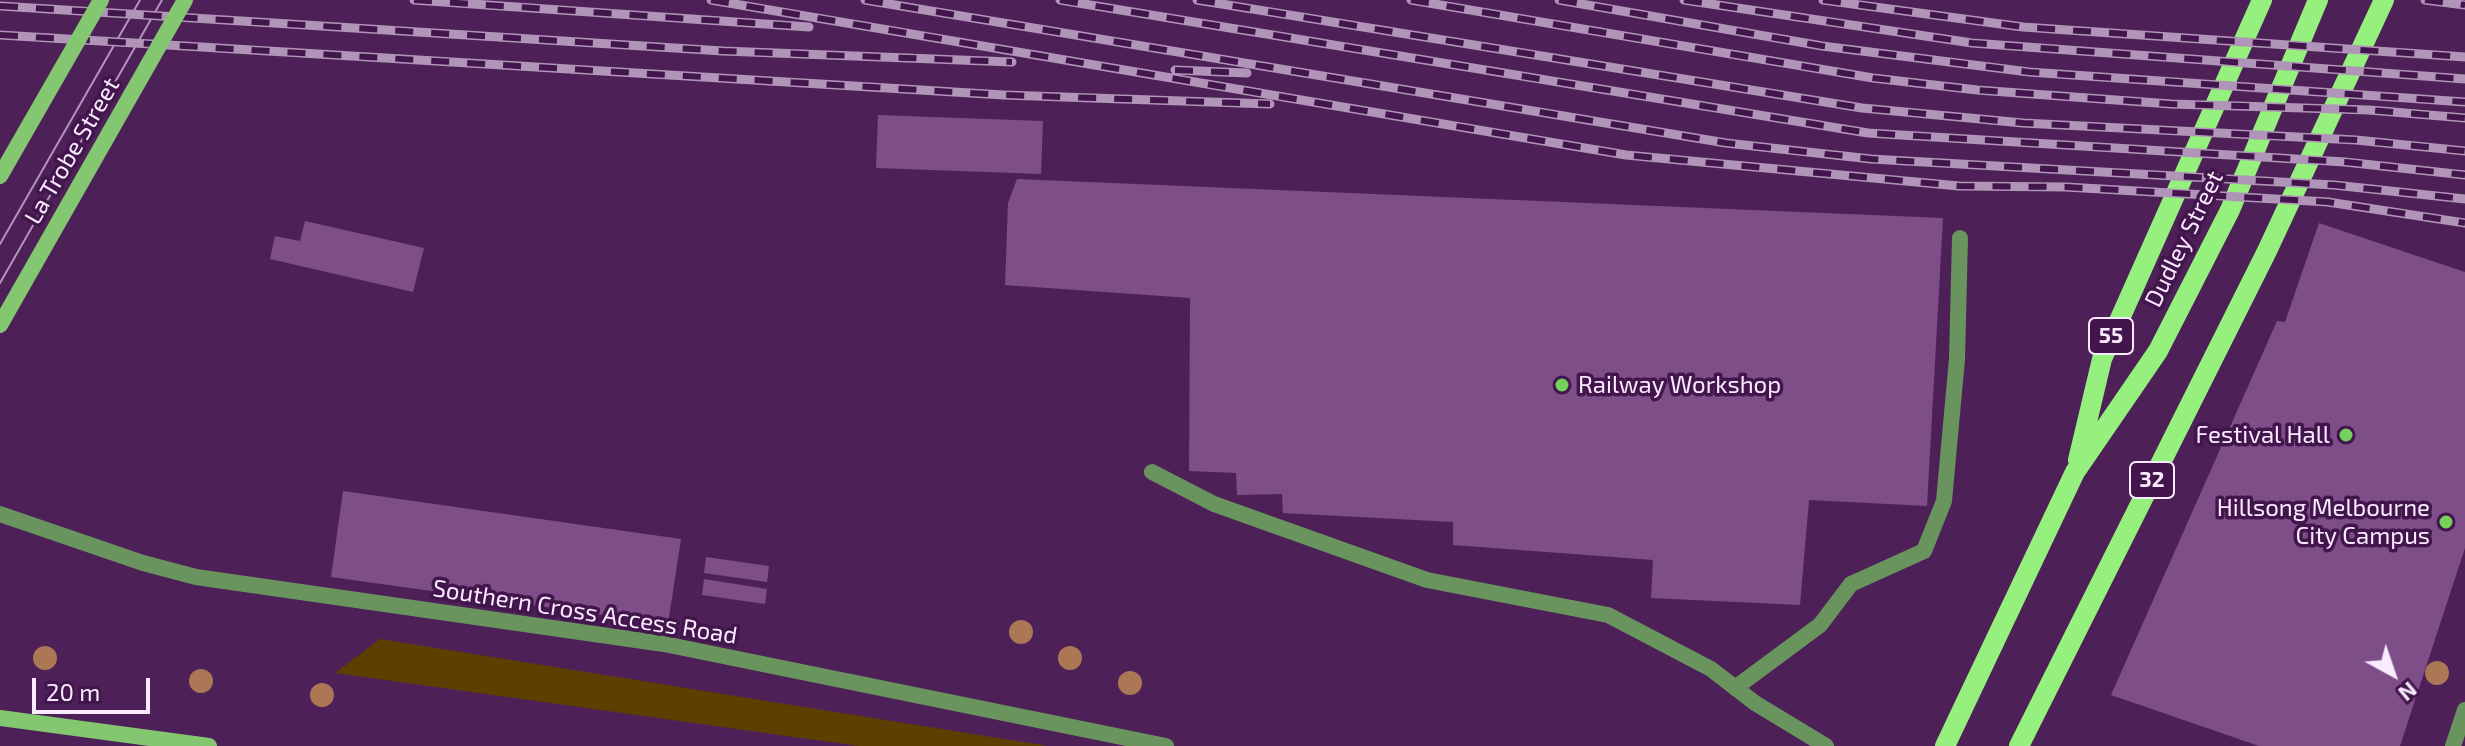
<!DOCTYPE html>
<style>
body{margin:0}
#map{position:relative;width:2465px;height:746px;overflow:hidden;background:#4d2158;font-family:"Exo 2",sans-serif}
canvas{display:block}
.north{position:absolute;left:2353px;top:634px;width:80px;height:80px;-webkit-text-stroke:6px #42164d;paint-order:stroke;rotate:140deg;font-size:22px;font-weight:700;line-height:32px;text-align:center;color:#faeafe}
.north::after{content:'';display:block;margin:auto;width:28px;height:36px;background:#faeafe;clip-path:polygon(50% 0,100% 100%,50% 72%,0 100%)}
.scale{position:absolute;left:32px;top:678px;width:118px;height:36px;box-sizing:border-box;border:4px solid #faeafe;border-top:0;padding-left:10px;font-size:24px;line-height:28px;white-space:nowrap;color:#faeafe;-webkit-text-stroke:6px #42164d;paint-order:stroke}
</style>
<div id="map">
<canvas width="2465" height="746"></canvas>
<div class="north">N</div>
<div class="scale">20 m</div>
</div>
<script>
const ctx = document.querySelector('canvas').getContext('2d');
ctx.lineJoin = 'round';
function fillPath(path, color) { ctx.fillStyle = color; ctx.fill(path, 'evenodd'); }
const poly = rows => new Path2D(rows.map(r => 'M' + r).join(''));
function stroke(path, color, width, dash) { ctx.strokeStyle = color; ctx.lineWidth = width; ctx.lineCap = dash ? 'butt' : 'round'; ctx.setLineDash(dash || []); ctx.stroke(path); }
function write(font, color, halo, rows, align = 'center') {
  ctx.font = font + ' "Exo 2",sans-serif'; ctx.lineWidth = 7; ctx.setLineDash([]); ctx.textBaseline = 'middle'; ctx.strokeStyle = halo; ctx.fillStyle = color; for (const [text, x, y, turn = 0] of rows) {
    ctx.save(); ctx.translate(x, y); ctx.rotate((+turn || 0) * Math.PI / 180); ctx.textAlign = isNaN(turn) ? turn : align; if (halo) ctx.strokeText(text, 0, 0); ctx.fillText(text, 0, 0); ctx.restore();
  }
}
const green = poly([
 [380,639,1048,746,859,746,335,673]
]);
const building = poly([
 [878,115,1043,121,1041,174,876,168],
 [1017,179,1943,218,1927,506,1809,500,1800,605,1651,598,1653,560,1453,545,1453,522,1283,513,1282,494,1237,495,1236,473,1189,471,1190,298,1005,285,1008,203],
 [305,221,424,248,413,292,270,259,275,236,300,241],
 [2319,223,2465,272,2465,548,2400,746,2259,746,2111,695,2277,321,2285,322],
 [343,491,681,539,668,624,331,577],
 [706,557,769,566,767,582,704,573],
 [704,579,767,589,765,604,702,595]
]);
const lane = poly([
 [1152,472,1214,504,1427,580,1608,615,1711,669,1755,703,1826,746],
 [0,514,143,563,196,577,664,644,1166,746],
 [1735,688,1820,625,1851,584,1924,551,1944,501,1957,359,1960,238]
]);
const street = poly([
 [2453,746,2465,710]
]);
const secondary = poly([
 [0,718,209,746]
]);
const primary = poly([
 [2078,460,2102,359,2262,0],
 [1945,746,2075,472,2158,351,2230,210,2318,0],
 [2019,746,2267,251,2384,0]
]);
const tram = poly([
 [0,244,140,0],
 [0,283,162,0]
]);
const rail = poly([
 [414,0,809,27],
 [711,0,1626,155,1959,186,2066,187,2328,202,2465,223],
 [865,0,1726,143,1871,159,2334,185,2465,199],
 [1060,0,1868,133,2345,162,2465,175],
 [1197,0,1862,108,2023,123,2356,140,2465,151],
 [1411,0,1873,78,1977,90,2171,104,2369,110,2465,118],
 [1559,0,1822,46,2029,72,2465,102],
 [1684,0,1972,43,2465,79],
 [1823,0,2023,27,2465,57],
 [2425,0,2465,5],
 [0,6,723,51,1012,62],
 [0,35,1004,95,1270,104],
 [1175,70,1247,73]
]);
const secondaryBridge = poly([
 [0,176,101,0],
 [0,325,185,0]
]);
const trees = [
 [1021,632],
 [45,658],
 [1070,658],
 [2437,673],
 [201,681],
 [1130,683],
 [322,695]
];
const markers = [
 [1562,385,8,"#74d25b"],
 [2346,435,8,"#74d25b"],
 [2446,522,8,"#74d25b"]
];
const shields = [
 [2111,336,44],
 [2152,480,44]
];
const shieldNames = [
 ["55",2111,336],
 ["32",2152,480]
];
const streetNames = [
 ["La Trobe Street",72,151,-60],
 ["Dudley Street",2184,239,-64],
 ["Southern Cross Access Road",585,612,9]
];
const poiNames = [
 ["Railway Workshop",1578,385,"left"],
 ["Festival Hall",2330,435],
 ["Hillsong Melbourne",2430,508],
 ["City Campus",2430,536]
];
fillPath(green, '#5d4000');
fillPath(building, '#7d4e88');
stroke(lane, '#69945e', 16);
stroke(street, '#69945e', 16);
stroke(secondary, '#83c871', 16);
stroke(primary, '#96f07e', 20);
stroke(tram, '#b195b8', 2);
stroke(rail, '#b195b8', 9);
stroke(rail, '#42164d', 6, [18]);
stroke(secondaryBridge, '#83c871', 16);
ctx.fillStyle = '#ab7755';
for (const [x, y] of trees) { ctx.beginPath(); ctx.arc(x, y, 12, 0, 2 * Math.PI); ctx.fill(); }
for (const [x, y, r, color] of markers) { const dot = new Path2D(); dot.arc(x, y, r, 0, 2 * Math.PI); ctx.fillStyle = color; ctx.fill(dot); stroke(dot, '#42164d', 3); }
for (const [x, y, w] of shields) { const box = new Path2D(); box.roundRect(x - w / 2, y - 18, w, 36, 6); ctx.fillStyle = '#42164d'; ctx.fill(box); stroke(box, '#faeafe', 2); }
write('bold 22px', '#faeafe', null, shieldNames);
write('24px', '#faeafe', '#42164d', streetNames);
write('24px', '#faeafe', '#42164d', poiNames, 'right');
</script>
